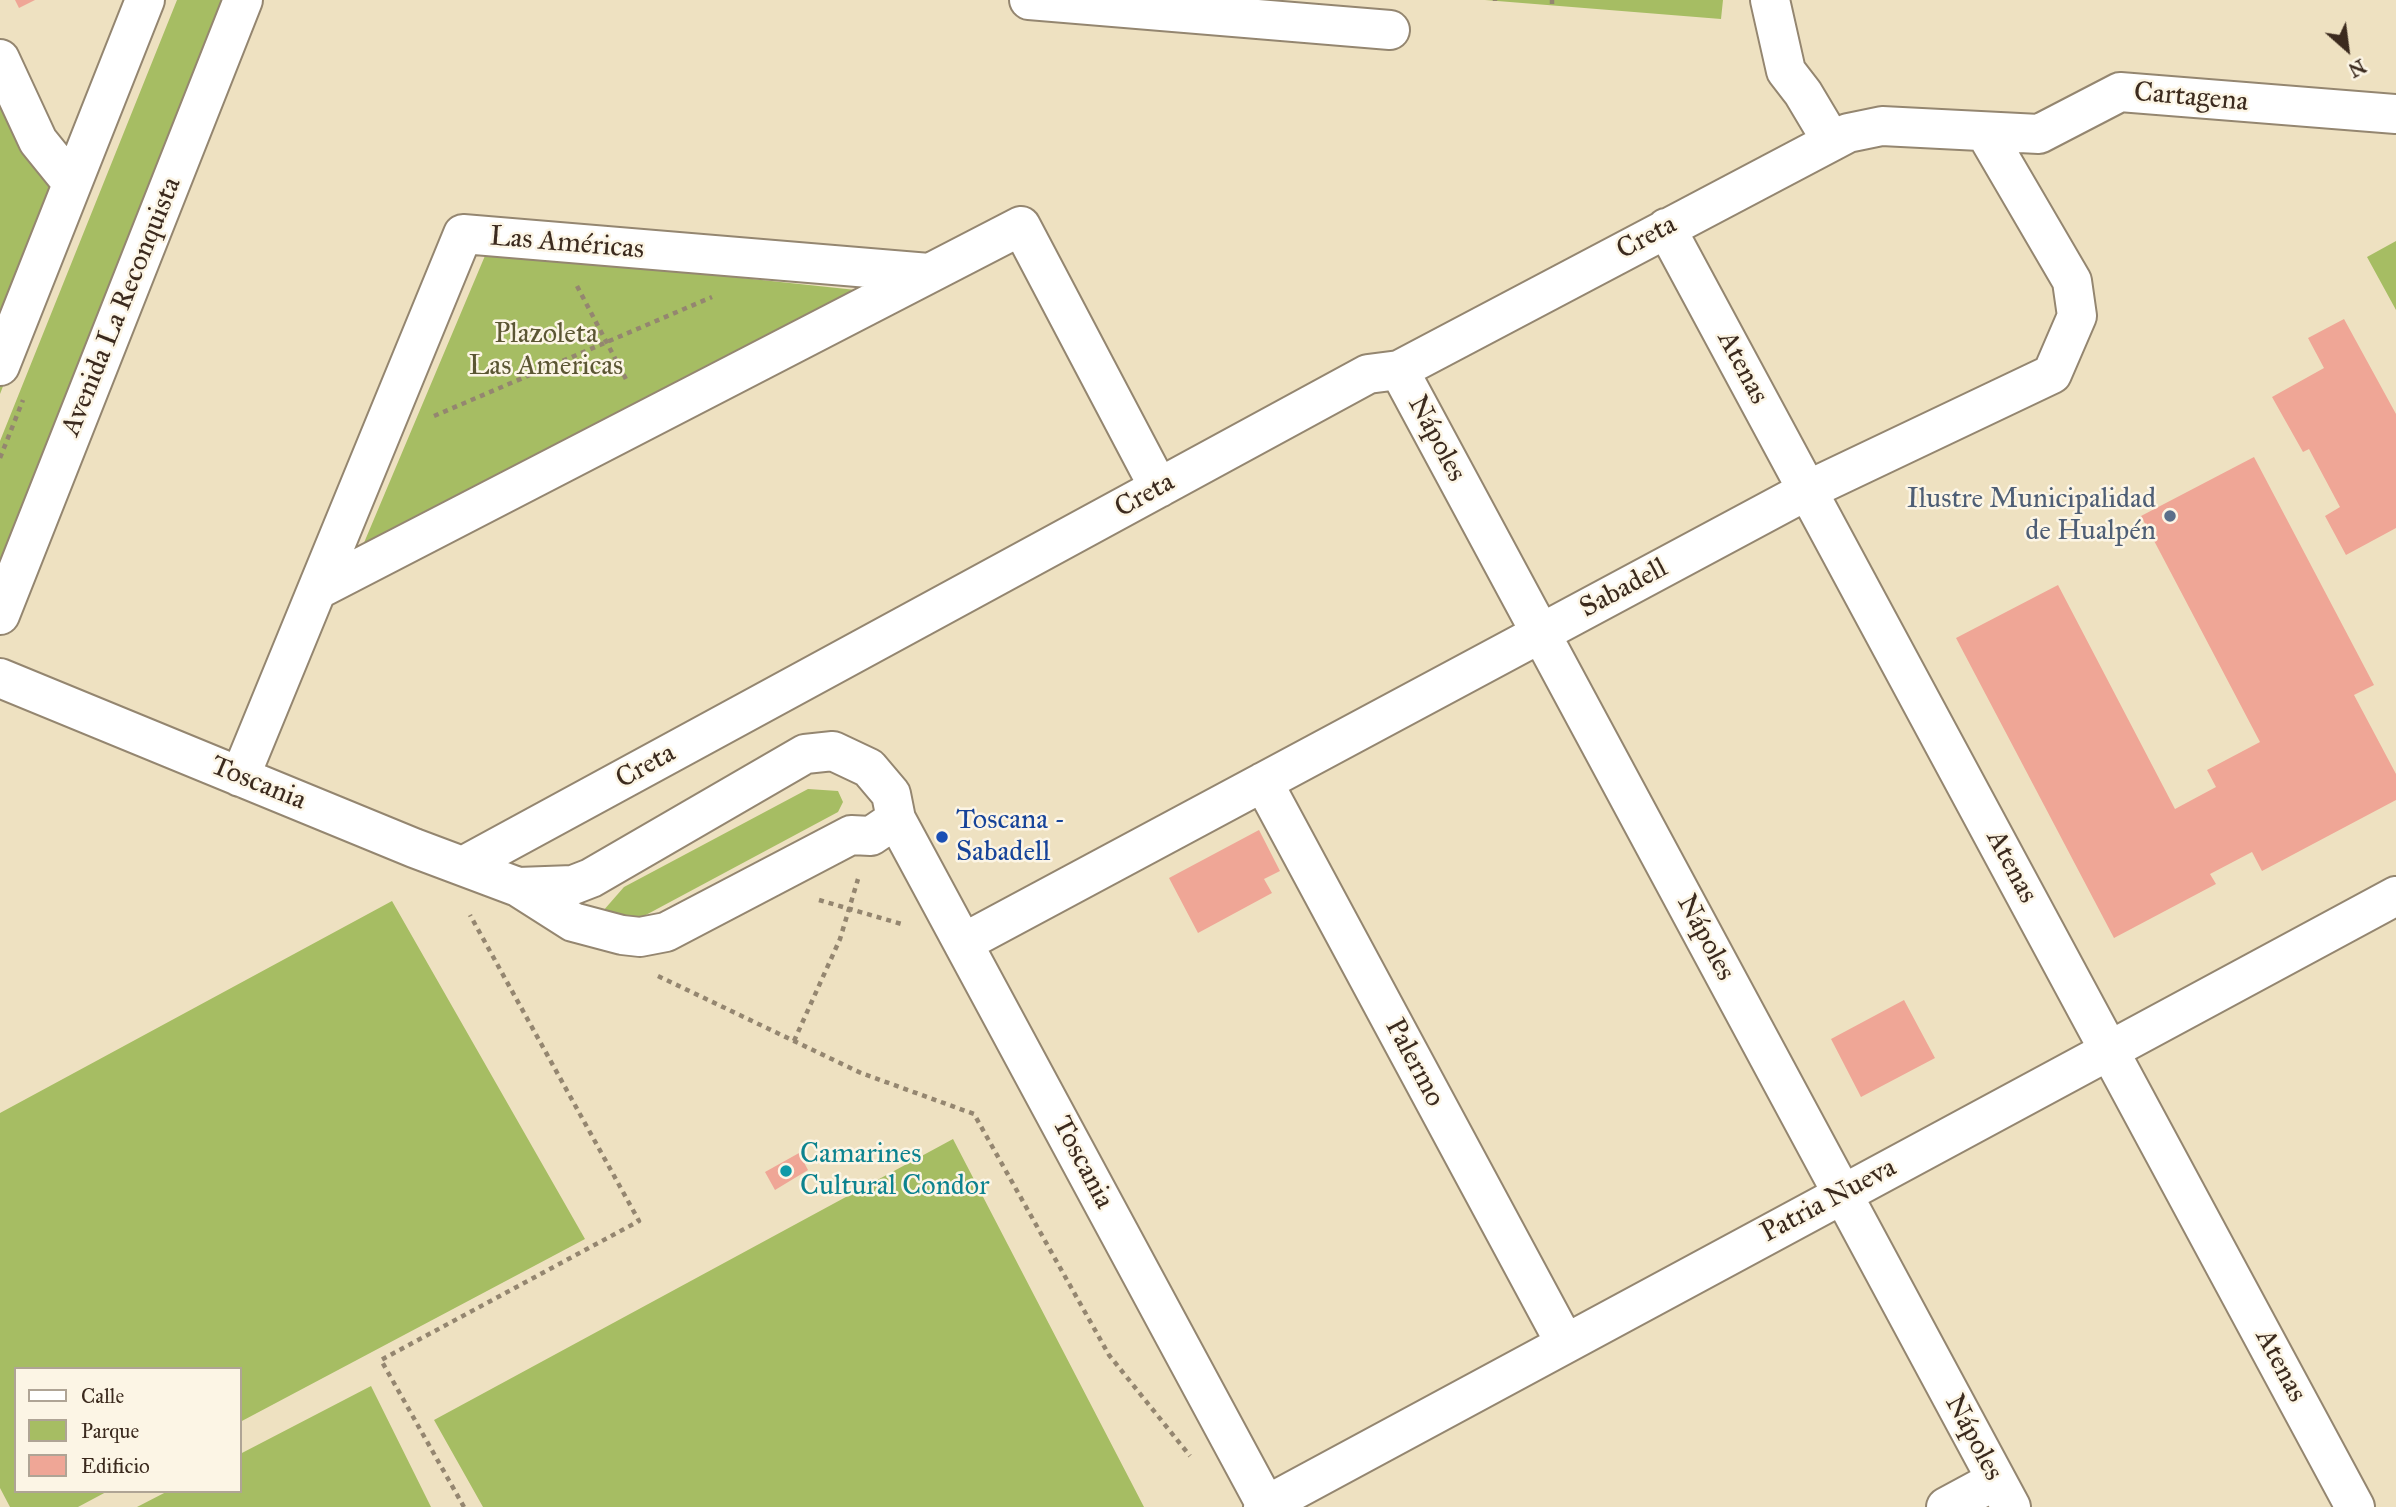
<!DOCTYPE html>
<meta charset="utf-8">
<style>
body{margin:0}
#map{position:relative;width:2396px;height:1507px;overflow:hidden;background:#eee1c1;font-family:"IM FELL Great Primer",serif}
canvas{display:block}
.legend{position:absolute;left:14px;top:1367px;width:228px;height:126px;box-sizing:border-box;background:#fcf5e5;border:2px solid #afa495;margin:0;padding:9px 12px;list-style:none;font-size:21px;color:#3b2a1e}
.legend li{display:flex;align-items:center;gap:14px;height:35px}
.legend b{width:35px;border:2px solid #afa495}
.north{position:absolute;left:2312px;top:14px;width:70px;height:70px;-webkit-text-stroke:5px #fcf5e5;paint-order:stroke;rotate:152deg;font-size:19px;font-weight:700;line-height:28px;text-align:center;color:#3b2a1e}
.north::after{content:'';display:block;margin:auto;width:24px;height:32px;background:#3b2a1e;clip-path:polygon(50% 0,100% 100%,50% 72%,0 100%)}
</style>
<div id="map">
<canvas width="2396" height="1507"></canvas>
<ul class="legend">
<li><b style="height:9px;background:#fff"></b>Calle</li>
<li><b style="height:19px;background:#a6bd63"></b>Parque</li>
<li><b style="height:19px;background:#efa696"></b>Edificio</li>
</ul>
<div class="north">N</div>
</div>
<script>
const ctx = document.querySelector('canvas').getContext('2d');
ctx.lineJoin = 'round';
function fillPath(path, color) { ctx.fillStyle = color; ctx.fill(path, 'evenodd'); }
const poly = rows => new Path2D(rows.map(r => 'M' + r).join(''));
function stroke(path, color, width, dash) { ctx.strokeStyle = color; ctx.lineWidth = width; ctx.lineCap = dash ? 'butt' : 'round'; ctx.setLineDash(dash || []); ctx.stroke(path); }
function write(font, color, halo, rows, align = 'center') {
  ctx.font = font + ' "IM FELL Great Primer",serif'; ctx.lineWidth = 5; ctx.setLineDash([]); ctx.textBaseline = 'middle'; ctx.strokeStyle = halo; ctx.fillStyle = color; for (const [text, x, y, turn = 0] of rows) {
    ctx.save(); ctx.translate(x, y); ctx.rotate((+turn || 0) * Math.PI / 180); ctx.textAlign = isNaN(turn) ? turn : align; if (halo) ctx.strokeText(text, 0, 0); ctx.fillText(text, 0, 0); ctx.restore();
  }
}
const green = poly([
 [177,0,229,0,0,566,0,441],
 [1485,0,1723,0,1721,19],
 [0,60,81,186,0,394],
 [2396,241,2396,310,2367,257],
 [487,251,856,290,358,557],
 [808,789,838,791,843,802,838,812,629,924,603,911,624,887],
 [392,901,585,1239,240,1422,240,1369,16,1369,16,1491,108,1491,78,1507,10,1507,0,1488,0,1113],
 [953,1139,1144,1507,483,1507,434,1420],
 [371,1386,431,1507,137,1507,168,1491,240,1491,240,1454]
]);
const building = poly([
 [15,0,35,0,19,8],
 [2344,319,2396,414,2396,528,2346,555,2325,516,2340,507,2309,449,2303,452,2272,397,2324,368,2308,338],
 [2254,457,2374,685,2354,695,2396,774,2396,800,2262,871,2252,852,2210,874,2216,884,2114,938,1956,638,2058,585,2175,809,2216,787,2207,770,2260,742,2141,516],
 [1259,830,1280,871,1264,879,1272,893,1198,933,1169,878],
 [1904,1000,1935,1058,1861,1097,1831,1039],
 [799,1153,808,1170,775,1190,765,1172]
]);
const path = poly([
 [1495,1,1495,0],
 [1552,4,1552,0],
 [577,286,628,383],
 [434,416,712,297],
 [0,458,23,400],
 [819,900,905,925],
 [658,976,861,1073,974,1114,1109,1355,1190,1456],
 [794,1041,840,939,858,879],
 [464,1507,381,1360,639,1221,470,915]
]);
const minor = poly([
 [1029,0,1390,30],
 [1770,0,1786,71,1803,93,1831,140],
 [0,59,38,141,72,183],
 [1666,228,2355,1507],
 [0,366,145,0],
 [1399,370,2011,1507],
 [317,590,1021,226,1159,488],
 [0,615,243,0],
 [0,678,414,848,518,887,573,922,622,935,640,937,666,932,851,835,871,836,896,819],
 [240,777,463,234,929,273],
 [1263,782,1565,1343],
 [463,866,1368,374,1399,370,1848,133,1882,126,2039,134,2120,92,2396,114],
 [518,887,573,885,591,878,805,754,833,751,869,768,891,794,896,819,1267,1507],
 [963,943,1808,490,2052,374,2077,316,2072,281,1985,132],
 [1263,1507,2396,896],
 [1946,1507,1996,1480]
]);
const markers = [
 [2170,516,7,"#5c6f8a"],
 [942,837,7,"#1a4fb4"],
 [786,1171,7,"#0f9aa8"]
];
const streetNames = [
 ["Cartagena",2191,98,5],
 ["Creta",1647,238,-28],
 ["Las Américas",567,244,5],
 ["Avenida La Reconquista",122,307,-68],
 ["Atenas",1742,368,62],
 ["Nápoles",1436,439,62],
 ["Creta",1145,496,-29],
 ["Sabadell",1624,589,-28],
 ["Creta",646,767,-29],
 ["Toscania",258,784,22],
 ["Atenas",2011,867,62],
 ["Nápoles",1705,938,62],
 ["Palermo",1414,1063,62],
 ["Toscania",1082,1163,62],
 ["Patria Nueva",1829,1201,-28],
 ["Atenas",2280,1366,62],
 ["Nápoles",1973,1438,62]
];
const parkNames = [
 ["Plazoleta",546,335],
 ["Las Americas",546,367]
];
const serviceNames = [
 ["Ilustre Municipalidad",2156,500],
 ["de Hualpén",2156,532]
];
const transitNames = [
 ["Toscana -",956,821],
 ["Sabadell",956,853]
];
const cultureNames = [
 ["Camarines",800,1155],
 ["Cultural Condor",800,1187]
];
fillPath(green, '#a6bd63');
fillPath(building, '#efa696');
stroke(minor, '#948670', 42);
stroke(path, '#948670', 4.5, [5, 5]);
stroke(minor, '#fff', 38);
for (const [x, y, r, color] of markers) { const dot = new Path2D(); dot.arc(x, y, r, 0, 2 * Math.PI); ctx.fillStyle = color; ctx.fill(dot); stroke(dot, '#fcf5e5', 2.5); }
write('28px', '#3b2a1e', '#fcf5e5', streetNames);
write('28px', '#5b5633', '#fcf5e5', parkNames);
write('28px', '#4e5e75', '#fcf5e5', serviceNames, 'right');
write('28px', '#164399', '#fcf5e5', transitNames, 'left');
write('28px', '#0d838f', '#fcf5e5', cultureNames, 'left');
</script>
